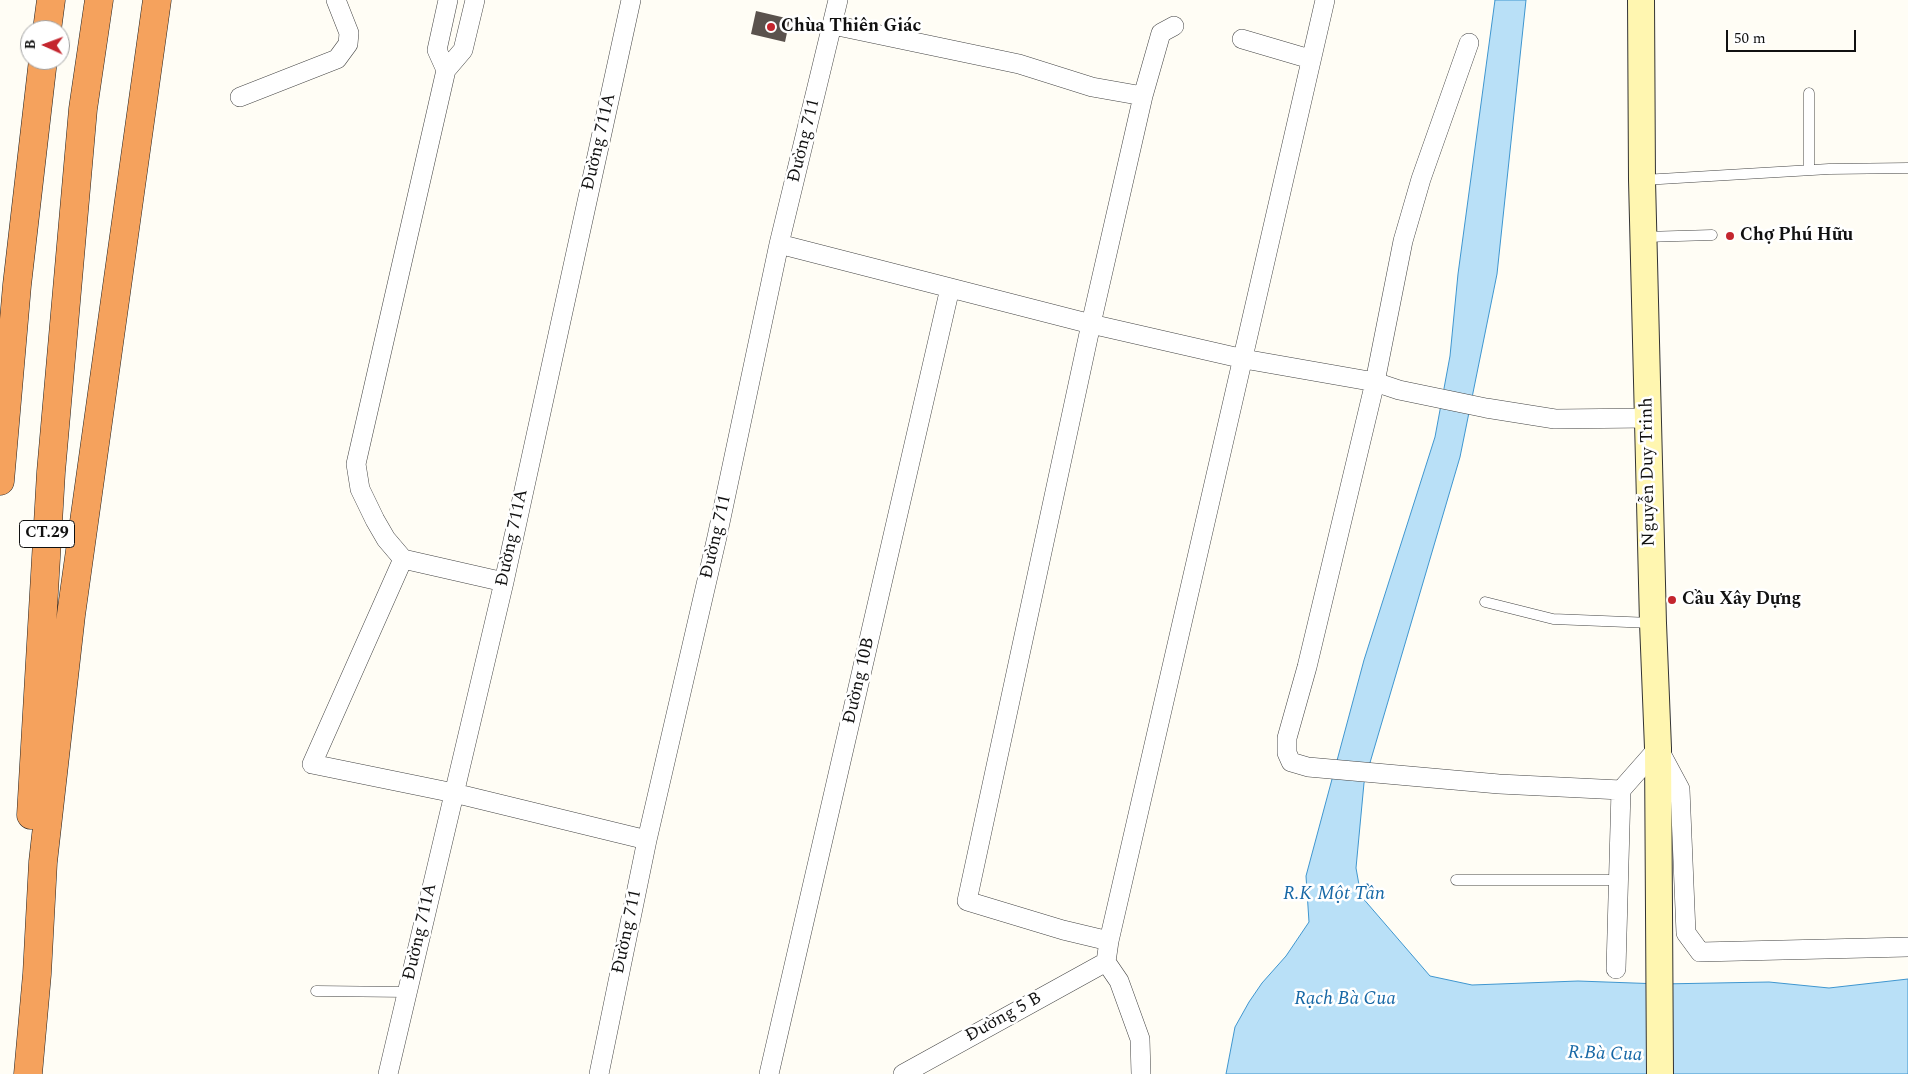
<!DOCTYPE html>
<meta charset="utf-8">
<style>
body{margin:0}
#map{position:relative;width:1908px;height:1074px;overflow:hidden;background:#fffdf5;font-family:Spectral,serif}
canvas{display:block}
.north{position:absolute;left:20px;top:20px;width:50px;height:50px;box-sizing:border-box;background:#fff;border:1px solid #a0a0a0;border-radius:50%;rotate:272deg;font-size:14px;font-weight:700;line-height:20px;text-align:center;color:#111}
.north::after{content:'';display:block;margin:auto;width:18px;height:22px;background:#c4262e;clip-path:polygon(50% 0,100% 100%,50% 72%,0 100%)}
.scale{position:absolute;left:1726px;top:30px;width:130px;height:22px;box-sizing:border-box;border:2px solid #111;border-top:0;padding-left:6px;font-size:15px;line-height:18px;white-space:nowrap;color:#111;-webkit-text-stroke:4px #fff;paint-order:stroke}
</style>
<div id="map">
<canvas width="1908" height="1074"></canvas>
<div class="north">B</div>
<div class="scale">50 m</div>
</div>
<script>
const ctx = document.querySelector('canvas').getContext('2d');
ctx.lineJoin = 'round';
function fillPath(path, color) { ctx.fillStyle = color; ctx.fill(path, 'evenodd'); }
const poly = rows => new Path2D(rows.map(r => 'M' + r).join(''));
function stroke(path, color, width, dash) { ctx.strokeStyle = color; ctx.lineWidth = width; ctx.lineCap = dash ? 'butt' : 'round'; ctx.setLineDash(dash || []); ctx.stroke(path); }
function write(font, color, halo, rows, align = 'center') {
  ctx.font = font + ' Spectral,serif'; ctx.lineWidth = 5; ctx.setLineDash([]); ctx.textBaseline = 'middle'; ctx.strokeStyle = halo; ctx.fillStyle = color; for (const [text, x, y, turn = 0] of rows) {
    ctx.save(); ctx.translate(x, y); ctx.rotate((+turn || 0) * Math.PI / 180); ctx.textAlign = isNaN(turn) ? turn : align; if (halo) ctx.strokeText(text, 0, 0); ctx.fillText(text, 0, 0); ctx.restore();
  }
}
const water = poly([
 [1495,0,1526,0,1497,274,1460,457,1364,783,1356,868,1361,896,1430,976,1472,985,1578,981,1661,984,1769,982,1829,988,1908,979,1908,1074,1226,1074,1235,1027,1249,1002,1262,983,1286,956,1309,922,1306,876,1364,660,1435,437,1450,356,1458,274,1495,0]
]);
const building = poly([
 [756,11,790,19,785,42,751,34]
]);
const service = poly([
 [1809,170,1809,93],
 [1643,180,1829,169,1908,168],
 [1644,237,1712,235],
 [1485,602,1553,619,1652,623],
 [1456,880,1618,880],
 [316,991,407,992]
]);
const minor = poly([
 [448,0,437,50,446,70,356,464,360,489,375,520,386,539,403,559,504,582],
 [833,25,1019,64,1092,87,1143,96],
 [1242,39,1310,59],
 [1469,43,1421,179,1403,241,1375,382,1307,667,1287,738,1287,753,1291,762,1308,767,1499,784,1621,790],
 [446,70,463,50,475,0],
 [240,97,337,59,348,44,349,33,336,0],
 [779,244,1091,324,1244,359,1375,382,1399,390,1486,408,1555,419,1648,418],
 [403,559,312,764,454,793,647,840],
 [1109,941,1325,0],
 [1106,962,1109,941,1063,930,967,901,1091,324,1143,96,1161,33,1174,26],
 [1106,962,1119,981,1140,1039,1141,1074],
 [1616,969,1621,790,1658,748,1680,789,1686,933,1700,952,1908,947],
 [388,1074,504,582,631,0],
 [599,1074,647,840,717,537,779,244,838,0],
 [769,1074,950,288],
 [903,1074,1106,962]
]);
const secondary = poly([
 [1641,0,1642,180,1653,623,1658,748,1660,1074]
]);
const motorway = poly([
 [47,30,51,0],
 [0,481,17,285,43,60],
 [31,815,51,472,83,109,99,0],
 [28,1074,37,974,43,862,71,615,157,0]
]);
const markers = [
 [771,27,5,"#c4262e"],
 [1730,236,5,"#c4262e"],
 [1672,600,5,"#c4262e"]
];
const shields = [
 [47,534,55]
];
const shieldNames = [
 ["CT.29",47,534]
];
const poiNames = [
 ["Chùa Thiên Giác",781,27],
 ["Chợ Phú Hữu",1740,236],
 ["Cầu Xây Dựng",1682,600]
];
const streetNames = [
 ["Đường 711",805,141,-76],
 ["Đường 711A",600,142,-77],
 ["Nguyễn Duy Trinh",1649,472,-91],
 ["Đường 711",717,537,-77],
 ["Đường 711A",513,538,-78],
 ["Đường 10B",860,681,-77],
 ["Đường 711A",421,932,-77],
 ["Đường 711",628,932,-78],
 ["Đường 5 B",1004,1018,-29]
];
const waterNames = [
 ["R.K Một Tần",1334,895],
 ["Rạch Bà Cua",1345,1000],
 ["R.Bà Cua",1605,1055,2]
];
fillPath(water, '#b9e0f7');
stroke(water, '#3f96cf', 1);
fillPath(building, '#5a524d');
stroke(service, '#444', 11);
stroke(minor, '#444', 20);
stroke(secondary, '#333', 28);
stroke(motorway, '#222', 29);
stroke(service, '#fff', 10);
stroke(minor, '#fff', 19);
stroke(secondary, '#fff6b0', 26);
stroke(motorway, '#f5a25d', 28);
for (const [x, y, r, color] of markers) { const dot = new Path2D(); dot.arc(x, y, r, 0, 2 * Math.PI); ctx.fillStyle = color; ctx.fill(dot); stroke(dot, '#fff', 2); }
for (const [x, y, w] of shields) { const box = new Path2D(); box.roundRect(x - w / 2, y - 13.5, w, 27, 4); ctx.fillStyle = '#fff'; ctx.fill(box); stroke(box, '#111', 1); }
write('bold 16px', '#111', null, shieldNames);
write('bold 18px', '#111', '#fff', poiNames, 'left');
write('18px', '#111', '#fff', streetNames);
write('italic 19px', '#1768a6', '#fff', waterNames);
</script>
